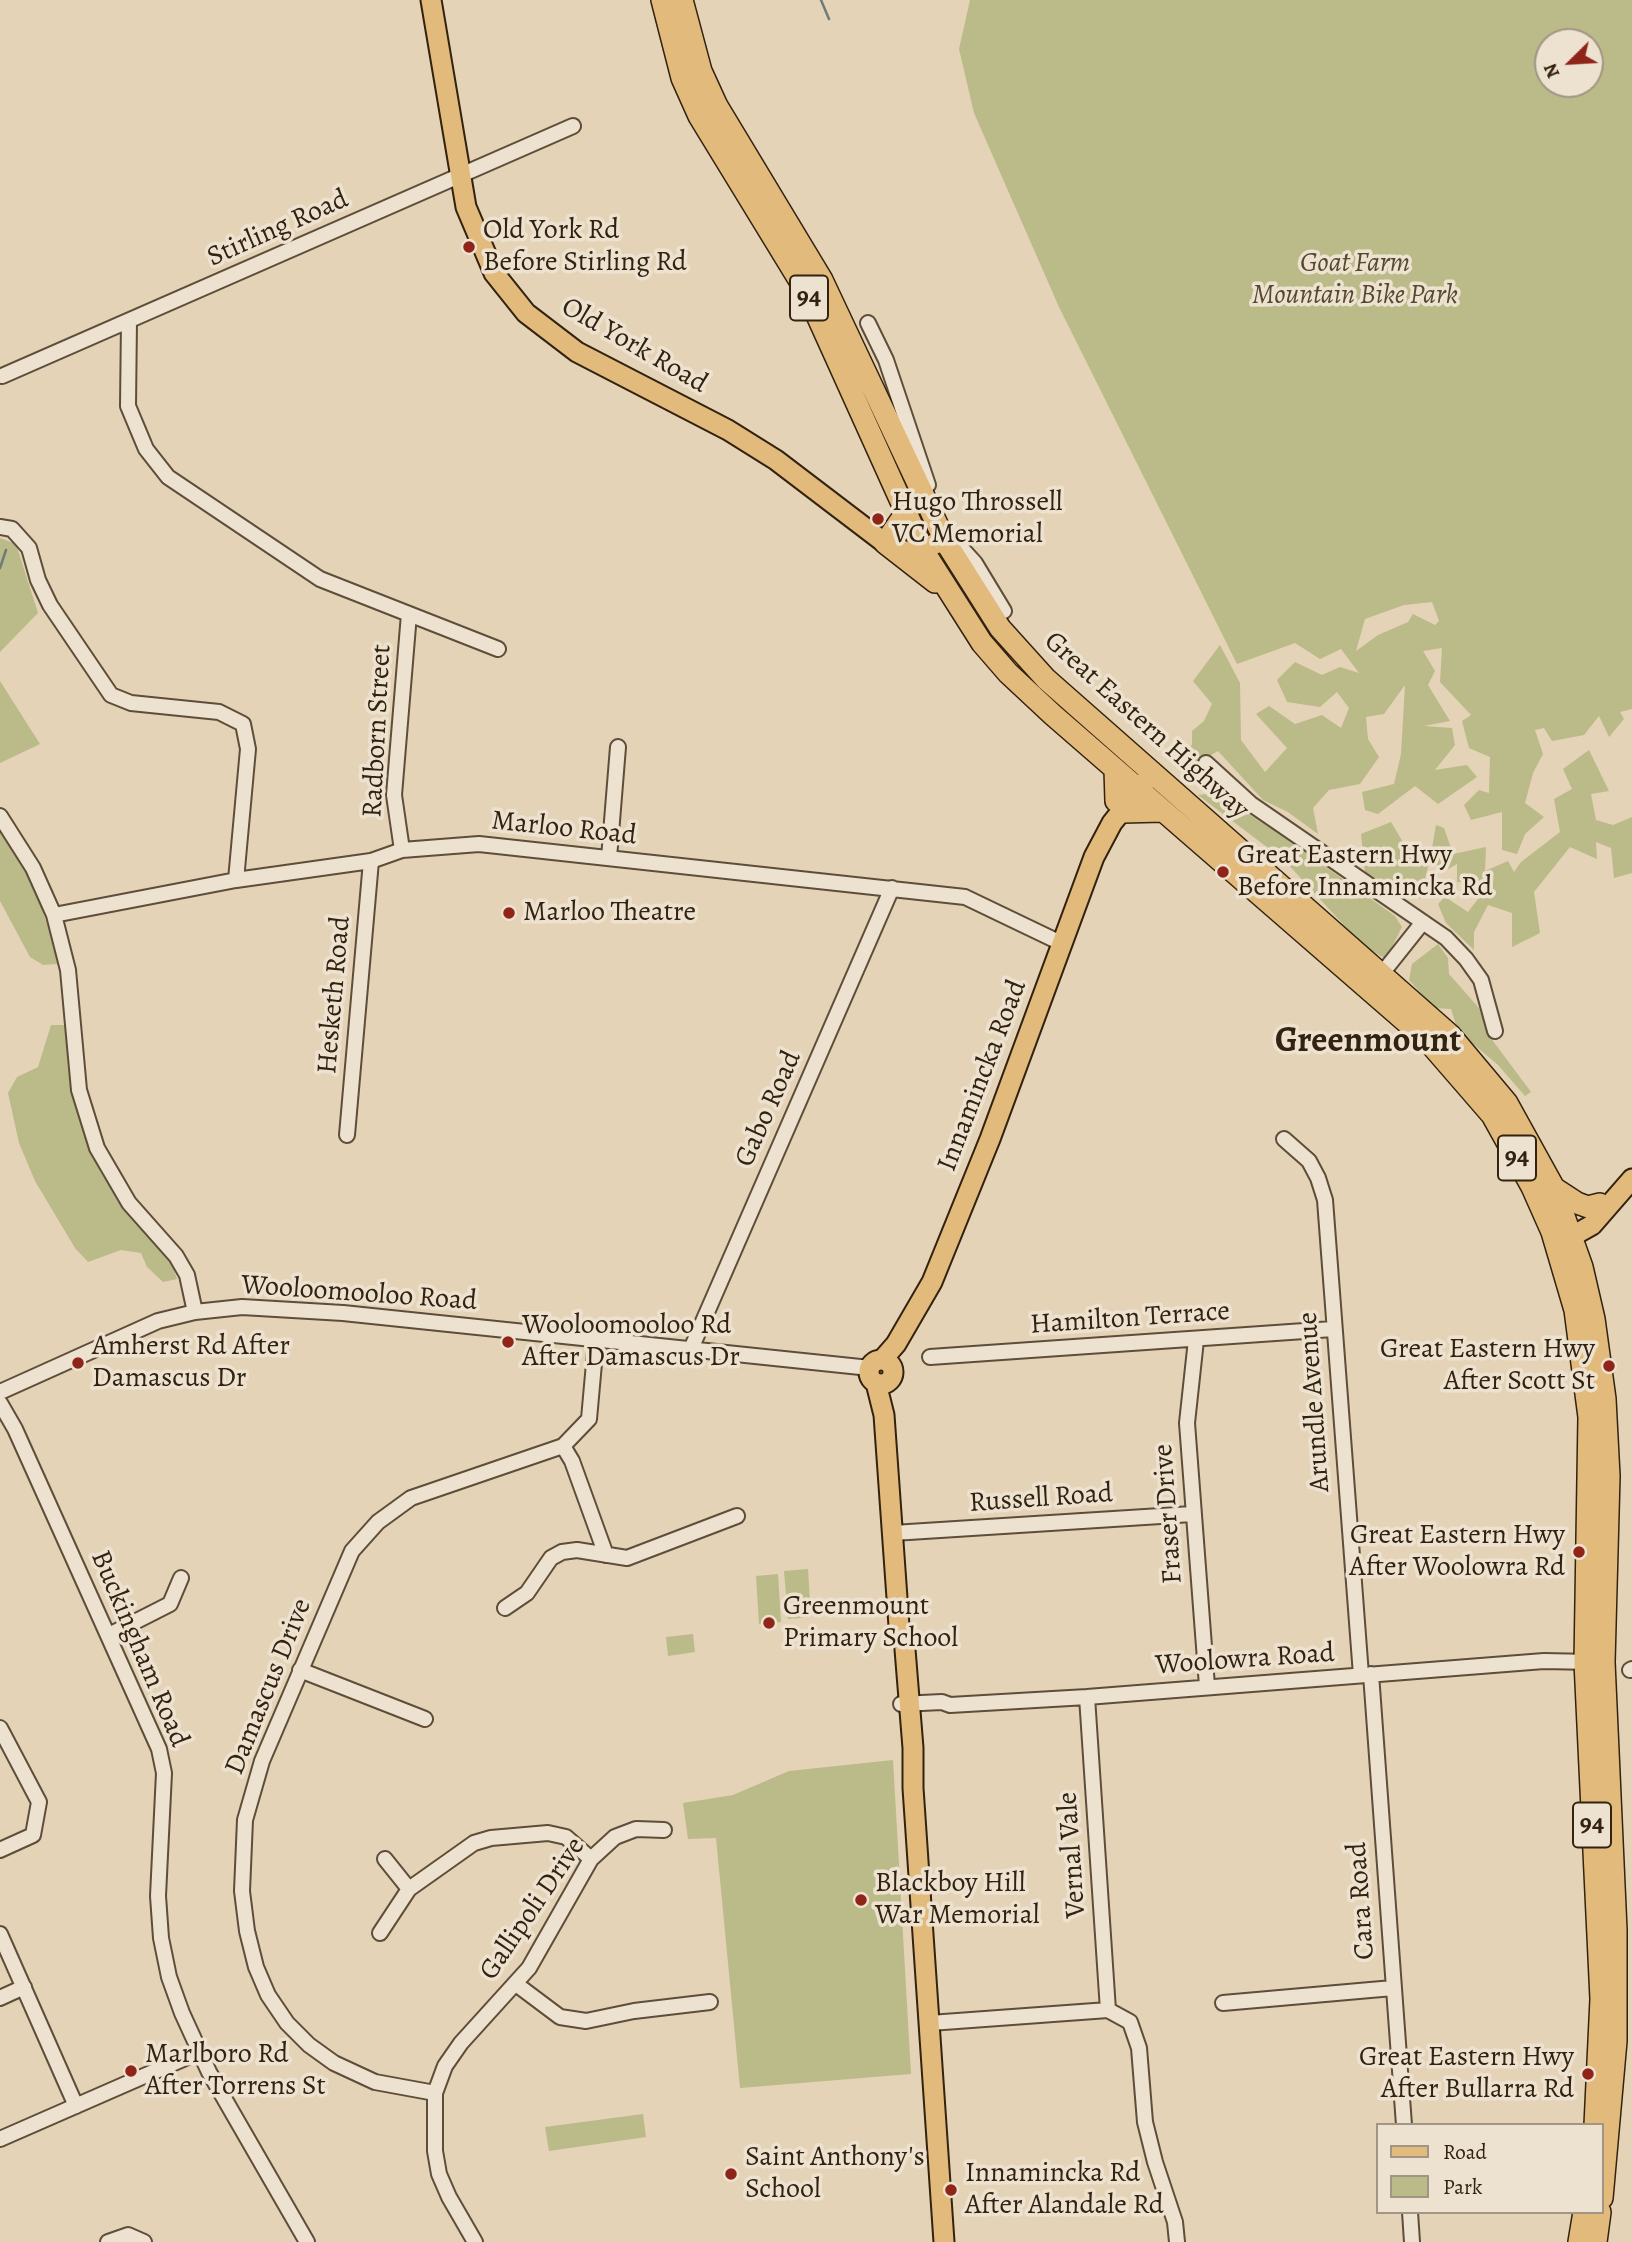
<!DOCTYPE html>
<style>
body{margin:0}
#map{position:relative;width:1632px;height:2242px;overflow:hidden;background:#e4d3b6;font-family:Alegreya,serif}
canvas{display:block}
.legend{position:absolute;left:1376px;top:2123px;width:228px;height:91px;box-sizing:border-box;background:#ede2d0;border:2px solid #a29583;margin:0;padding:9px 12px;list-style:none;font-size:21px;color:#32220f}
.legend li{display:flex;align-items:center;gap:14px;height:35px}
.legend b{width:35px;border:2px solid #a29583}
.north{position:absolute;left:1534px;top:28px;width:70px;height:70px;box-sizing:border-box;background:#ede2d0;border:2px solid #a29583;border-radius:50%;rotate:246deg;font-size:19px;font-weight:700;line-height:28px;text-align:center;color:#32220f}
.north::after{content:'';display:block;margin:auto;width:24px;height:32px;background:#8f2418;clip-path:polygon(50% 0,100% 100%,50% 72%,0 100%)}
</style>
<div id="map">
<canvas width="1632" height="2242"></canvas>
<ul class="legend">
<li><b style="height:9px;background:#e2ba7b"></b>Road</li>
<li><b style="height:19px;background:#bbba89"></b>Park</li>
</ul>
<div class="north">N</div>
</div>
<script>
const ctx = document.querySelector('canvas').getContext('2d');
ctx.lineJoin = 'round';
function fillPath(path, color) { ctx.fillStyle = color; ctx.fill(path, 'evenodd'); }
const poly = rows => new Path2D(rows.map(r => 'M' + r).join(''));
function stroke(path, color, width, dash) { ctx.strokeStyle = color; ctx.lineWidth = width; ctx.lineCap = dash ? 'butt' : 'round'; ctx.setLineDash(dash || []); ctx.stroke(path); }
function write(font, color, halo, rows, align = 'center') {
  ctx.font = font + ' Alegreya,serif'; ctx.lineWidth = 7; ctx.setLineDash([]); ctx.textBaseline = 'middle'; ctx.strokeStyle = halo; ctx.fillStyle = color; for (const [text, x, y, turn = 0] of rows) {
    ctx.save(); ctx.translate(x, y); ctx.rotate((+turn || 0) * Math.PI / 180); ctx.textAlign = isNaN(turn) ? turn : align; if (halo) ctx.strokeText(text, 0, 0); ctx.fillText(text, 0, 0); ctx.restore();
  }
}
const green = poly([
 [970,0,1632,0,1632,709,1620,712,1624,719,1609,737,1599,716,1584,735,1552,741,1544,728,1535,730,1543,754,1533,773,1525,803,1544,817,1525,834,1517,854,1502,850,1502,812,1471,820,1464,805,1479,790,1489,793,1490,757,1469,748,1462,721,1471,715,1440,682,1442,648,1423,651,1435,671,1428,685,1450,721,1424,726,1452,728,1455,745,1435,770,1467,765,1477,777,1438,804,1415,786,1378,814,1365,810,1362,792,1394,784,1401,754,1405,685,1384,714,1366,717,1368,739,1379,757,1360,784,1329,790,1313,808,1318,834,1288,812,1263,800,1218,751,1190,767,1175,762,1192,745,1192,731,1204,721,1212,704,1193,681,1220,645,1240,683,1241,740,1265,772,1287,748,1256,714,1269,706,1295,724,1322,715,1341,728,1349,708,1337,692,1320,707,1287,702,1277,680,1295,662,1322,675,1340,667,1359,673,1341,649,1320,659,1295,643,1237,664,1059,307,974,113,959,49],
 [1548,42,1590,42,1590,84,1548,84],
 [1432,602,1439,621,1435,625,1413,614,1408,622,1378,635,1356,651,1365,619,1404,605],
 [0,538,16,544,38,613,0,652],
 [0,681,40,744,0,763],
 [1589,750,1609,791,1591,794,1596,820,1613,825,1632,817,1632,873,1614,878,1611,848,1596,842,1597,859,1570,847,1534,892,1540,933,1512,947,1512,913,1488,905,1474,932,1474,950,1446,923,1438,904,1445,897,1468,912,1484,891,1474,881,1457,882,1457,864,1441,873,1431,855,1420,899,1365,873,1361,834,1391,822,1404,844,1431,854,1436,825,1444,828,1453,854,1486,847,1485,871,1508,861,1514,872,1521,862,1560,832,1554,799,1572,789,1563,769],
 [1215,793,1275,831,1395,916,1402,927,1386,959,1363,946,1284,860,1198,795],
 [0,827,28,870,55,947,57,964,43,965,30,957,0,901],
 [1438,944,1448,958,1449,974,1479,1008,1493,1041,1531,1092,1525,1096,1498,1065,1458,1031,1451,1009,1434,1008,1409,980,1412,964],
 [51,1025,67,1025,68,1069,83,1129,101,1173,126,1212,172,1264,177,1279,163,1282,147,1267,141,1253,121,1250,88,1262,75,1248,35,1181,19,1143,8,1093,17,1077,38,1067],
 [808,1569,811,1617,788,1619,784,1571],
 [778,1574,781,1622,759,1624,756,1576],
 [693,1634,695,1652,668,1656,666,1637],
 [893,1760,911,2074,740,2088,716,1838,688,1839,683,1803,733,1795,789,1771],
 [643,2114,646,2137,549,2151,545,2127]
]);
const stream = poly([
 [821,0,829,19],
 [0,568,6,550]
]);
const minor = poly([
 [129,321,128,406,146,449,168,477,320,579,498,649],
 [868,323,886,360,928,485],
 [2,376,573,126],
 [0,527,12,529,29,548,38,580,50,605,111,695,131,703,219,712,243,724,248,749,236,880],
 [955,541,975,563,1004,611],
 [1206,763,1251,804,1446,938,1466,959,1481,980,1495,1031],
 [0,816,33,868,54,915,68,970,79,1090,97,1148,129,1203,176,1256,187,1275,195,1312],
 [402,850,394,795,409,614],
 [609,858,618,747],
 [54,915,236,880,371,861,402,850,479,844,965,897,1063,944],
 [1376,981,1423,922],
 [347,1135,371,861],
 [1284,1139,1309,1161,1318,1178,1325,1200,1361,1675],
 [1196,1340,1187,1423,1207,1686],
 [691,1349,892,888],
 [930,1357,1333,1329],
 [0,1392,158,1321,195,1312,242,1307,343,1313,870,1368],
 [0,1403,15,1429,159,1749,164,1773,158,1896,161,1938,169,1977,182,2013,209,2072,307,2242],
 [563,1446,572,1461,606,1555],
 [893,1533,1192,1514],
 [505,1608,527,1593,551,1558,562,1552,577,1550,627,1558,737,1516],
 [109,1635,170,1604,181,1578],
 [300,1670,425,1719],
 [1630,1670,1632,1669],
 [1371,1674,1404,2125],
 [1087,1697,1108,2010],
 [901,1704,942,1702,950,1705,1087,1697,1544,1661,1592,1662],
 [0,1728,39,1802,33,1835,0,1850],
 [385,1859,409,1889],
 [380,1933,409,1889,474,1843,491,1838,548,1833,566,1837,591,1859],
 [0,1934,76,2106],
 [516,1984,560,2017,586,2021,634,2011,710,2002],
 [0,1998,24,1987],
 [1223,2003,1393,1988],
 [1108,2010,1130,2022,1139,2048,1145,2122,1155,2162,1175,2222,1177,2242],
 [930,2023,1108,2010],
 [435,2093,375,2082,334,2063,309,2045,287,2023,268,1995,256,1967,247,1931,242,1891,245,1820,262,1761,352,1551,378,1522,411,1498,563,1446,589,1419,596,1341],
 [0,2139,199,2052],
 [1410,2212,1412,2242],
 [108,2242,128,2235,144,2242],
 [475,2242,449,2197,439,2174,435,2151,435,2093,445,2066,461,2043,529,1968,591,1859,615,1837,636,1829,664,1830]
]);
const major = poly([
 [431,0,466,207,494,273,526,313,577,352,728,430,776,460,885,543,907,552,945,541],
 [1560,1243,1592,1225,1632,1179],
 [882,1360,896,1344,932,1282,990,1139,1094,857,1112,823,1148,778],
 '869 1372a12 12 0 1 1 24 0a12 12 0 1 1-24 0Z',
 [876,1383,884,1415,899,1626,897,1637],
 [899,1626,904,1637,913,1748,913,1788,944,2242]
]);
const highway = poly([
 [662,0,682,78,699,116,806,291,923,550,982,643,1008,673,1053,715,1427,1040,1492,1115,1532,1187,1552,1232,1575,1310,1589,1417,1585,1662,1601,1999,1595,2125],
 [682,0,701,71,717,106,822,280,945,541,1000,628,1046,679,1450,1035,1507,1103,1554,1188,1582,1267,1594,1319,1605,1399,1609,1476,1604,1662,1616,1930,1616,2041,1602,2198],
 [903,506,903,517,885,543,935,582],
 [1115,770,1116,801],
 [1123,812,1163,811],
 [1554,1188,1577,1203,1588,1207,1600,1204],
 [1579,2242,1584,2212],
 [1596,2242,1600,2212]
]);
const markers = [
 [469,247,7,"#8f2418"],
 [878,519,7,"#8f2418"],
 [1223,872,7,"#8f2418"],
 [509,913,7,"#8f2418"],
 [508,1342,7,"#8f2418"],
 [78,1363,7,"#8f2418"],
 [1609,1366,7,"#8f2418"],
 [1579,1552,7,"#8f2418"],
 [769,1623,7,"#8f2418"],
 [861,1900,7,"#8f2418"],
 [131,2071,7,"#8f2418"],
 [1588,2074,7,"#8f2418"],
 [731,2174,7,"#8f2418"],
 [951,2190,7,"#8f2418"]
];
const shields = [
 [809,298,38],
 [1517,1158,38],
 [1592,1825,38]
];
const shieldNames = [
 ["94",809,298],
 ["94",1517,1158],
 ["94",1592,1825]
];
const streetNames = [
 ["Stirling Road",278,229,-24],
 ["Old York Road",634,346,30],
 ["Great Eastern Highway",1146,726,42],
 ["Radborn Street",378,731,-87],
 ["Marloo Road",564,829,6],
 ["Hesketh Road",335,995,-85],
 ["Innamincka Road",983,1076,-69],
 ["Gabo Road",769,1109,-66],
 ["Wooloomooloo Road",359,1294,4],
 ["Hamilton Terrace",1130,1319,-4],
 ["Arundle Avenue",1315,1402,-94],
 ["Russell Road",1041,1499,-4],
 ["Fraser Drive",1169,1514,-94],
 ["Buckingham Road",139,1649,67],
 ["Woolowra Road",1245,1660,-4],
 ["Damascus Drive",269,1687,-68],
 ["Vernal Vale",1073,1855,-94],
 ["Cara Road",1362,1901,-94],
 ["Gallipoli Drive",533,1909,-56]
];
const poiNames = [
 ["Old York Rd",483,231],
 ["Before Stirling Rd",483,263],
 ["Hugo Throssell",892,503],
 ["VC Memorial",892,535],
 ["Great Eastern Hwy",1237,856],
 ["Before Innamincka Rd",1237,888],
 ["Marloo Theatre",523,913],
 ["Wooloomooloo Rd",522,1326],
 ["After Damascus Dr",522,1358],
 ["Amherst Rd After",92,1347],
 ["Damascus Dr",92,1379],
 ["Great Eastern Hwy",1595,1350,"right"],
 ["After Scott St",1595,1382,"right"],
 ["Great Eastern Hwy",1565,1536,"right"],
 ["After Woolowra Rd",1565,1568,"right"],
 ["Greenmount",783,1607],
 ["Primary School",783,1639],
 ["Blackboy Hill",875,1884],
 ["War Memorial",875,1916],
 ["Marlboro Rd",145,2055],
 ["After Torrens St",145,2087],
 ["Great Eastern Hwy",1574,2058,"right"],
 ["After Bullarra Rd",1574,2090,"right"],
 ["Saint Anthony's",745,2158],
 ["School",745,2190],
 ["Innamincka Rd",965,2174],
 ["After Alandale Rd",965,2206]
];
const parkNames = [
 ["Goat Farm",1355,264],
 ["Mountain Bike Park",1355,296]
];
const districtNames = [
 ["Greenmount",1368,1042]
];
fillPath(green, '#bbba89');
stroke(stream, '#727a76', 2.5);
stroke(minor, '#5e4e39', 18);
stroke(major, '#32220f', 23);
stroke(highway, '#32220f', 24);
stroke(minor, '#ede2d0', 14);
stroke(major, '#e2ba7b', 19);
stroke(highway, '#e2ba7b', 21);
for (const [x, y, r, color] of markers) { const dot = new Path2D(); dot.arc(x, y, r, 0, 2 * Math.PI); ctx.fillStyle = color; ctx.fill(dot); stroke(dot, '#ede2d0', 2.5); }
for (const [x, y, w] of shields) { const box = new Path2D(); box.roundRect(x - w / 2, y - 22.5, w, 45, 5); ctx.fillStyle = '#ede2d0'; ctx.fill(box); stroke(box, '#32220f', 2); }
write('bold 26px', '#32220f', null, shieldNames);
write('28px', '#32220f', '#ede2d0', streetNames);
write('28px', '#32220f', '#ede2d0', poiNames, 'left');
write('italic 28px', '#54482e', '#ede2d0', parkNames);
write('bold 35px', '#32220f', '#ede2d0', districtNames);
</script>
